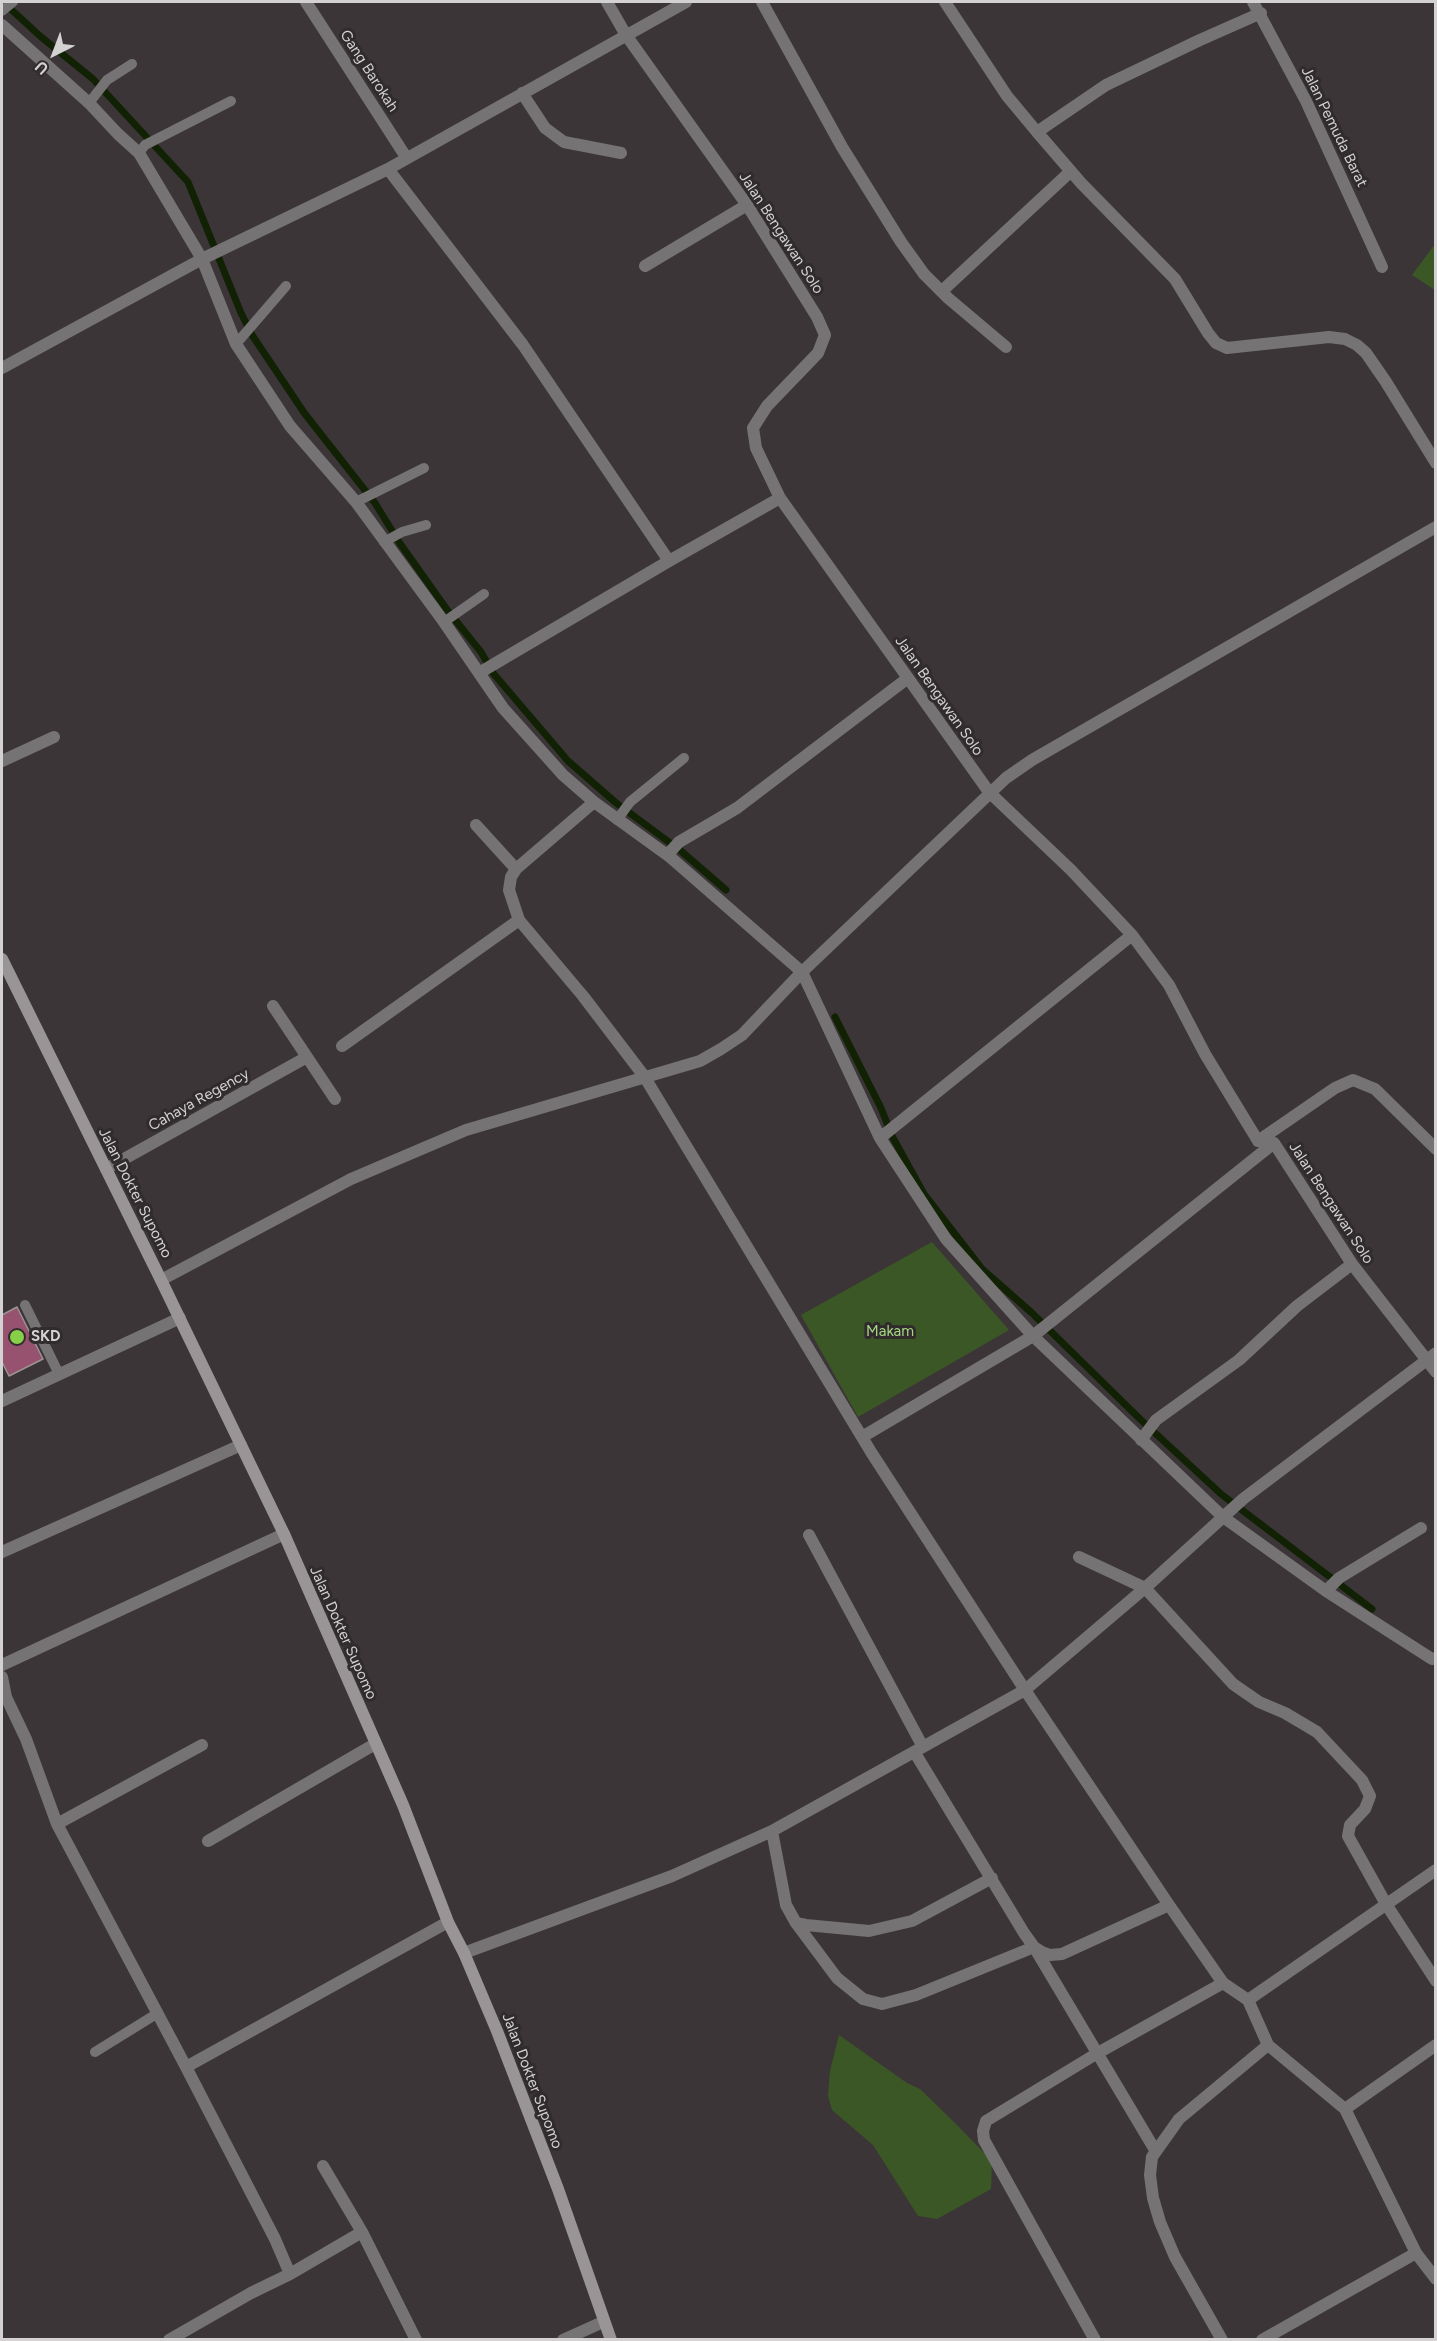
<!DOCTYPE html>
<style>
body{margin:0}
#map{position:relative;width:1437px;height:2341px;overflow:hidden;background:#3b3537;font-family:Figtree,sans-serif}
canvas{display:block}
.frame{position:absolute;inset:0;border:3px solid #d4d1d2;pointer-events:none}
.north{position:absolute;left:24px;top:24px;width:60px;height:60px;-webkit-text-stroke:4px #302b2d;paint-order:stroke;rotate:222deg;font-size:16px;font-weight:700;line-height:24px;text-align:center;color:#d4d1d2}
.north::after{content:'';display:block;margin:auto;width:21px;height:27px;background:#d4d1d2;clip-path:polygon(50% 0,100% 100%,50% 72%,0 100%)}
</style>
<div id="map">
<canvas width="1437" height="2341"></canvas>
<div class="frame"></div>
<div class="north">U</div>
</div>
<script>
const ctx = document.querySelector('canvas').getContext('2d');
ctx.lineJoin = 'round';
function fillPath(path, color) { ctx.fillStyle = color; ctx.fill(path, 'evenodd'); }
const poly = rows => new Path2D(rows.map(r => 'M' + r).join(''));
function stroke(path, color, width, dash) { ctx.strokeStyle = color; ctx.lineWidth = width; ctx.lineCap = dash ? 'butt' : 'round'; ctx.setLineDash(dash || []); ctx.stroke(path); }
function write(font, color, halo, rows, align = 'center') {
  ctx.font = font + ' Figtree,sans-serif'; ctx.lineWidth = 6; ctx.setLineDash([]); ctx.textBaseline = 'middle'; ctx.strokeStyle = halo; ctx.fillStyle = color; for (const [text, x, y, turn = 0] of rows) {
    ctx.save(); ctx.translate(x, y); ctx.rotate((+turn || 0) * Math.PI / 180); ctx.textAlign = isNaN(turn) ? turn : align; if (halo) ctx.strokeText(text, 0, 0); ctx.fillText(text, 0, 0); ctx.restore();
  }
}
const green = poly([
 [1435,244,1435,290,1412,275],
 [932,1242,1009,1330,858,1417,801,1315],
 [839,2035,907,2083,920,2089,956,2124,992,2161,991,2189,937,2219,918,2216,873,2145,832,2110,828,2096,830,2071]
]);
const stream = poly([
 [3,2,40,36,93,79,188,182,241,313,252,335,305,414,375,503,399,542,448,611,481,652,493,673,568,761,615,802,681,851,726,890],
 [835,1017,881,1108,892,1136,924,1194,982,1269,1032,1313,1141,1420,1221,1494,1372,1609]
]);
const building = poly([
 [17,1307,43,1359,9,1376,2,1362,2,1315,17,1307]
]);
const lane = poly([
 [2,11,13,2],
 [89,103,107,80,132,64],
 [139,153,145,145,231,101],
 [236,344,286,286],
 [356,502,424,468],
 [384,542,402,532,426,525],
 [444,622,484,594],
 [617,820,630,802,684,758],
 [25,1305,59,1374],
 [95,2052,158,2013]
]);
const street = poly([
 [306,2,406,157],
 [607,2,626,35,747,205,817,317,825,335,818,353,767,406,753,428,756,448,780,498,989,792,1071,870,1132,935,1169,985,1205,1054,1258,1141,1274,1143,1352,1264,1436,1372],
 [762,2,842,147,901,242,924,274,948,298,1006,347],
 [945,2,1007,96,1037,132,1106,85,1200,40,1261,13],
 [1253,2,1306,101,1382,267],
 [2,25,89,103,118,134,139,153,202,259,236,344,290,426,356,502,444,622,503,708,563,775,594,802,670,857,802,972,880,1138,946,1239,1033,1336,1223,1517,1326,1591,1432,1659,1436,1658],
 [522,93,545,128,564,142,621,153],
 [1037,132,1081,183,1175,279,1208,333,1216,343,1227,348,1329,337,1345,339,1357,345,1366,353,1386,382,1436,463],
 [388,169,523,345,669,561],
 [645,266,747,205],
 [942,291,1071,171],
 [2,368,202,259,388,169,686,2],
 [479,673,669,561,780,498],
 [2,761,54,737],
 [476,825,516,869],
 [670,857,670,852,679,842,737,808,908,678],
 [519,920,509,890,511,877,516,869,594,802],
 [273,1006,335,1099],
 [342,1046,519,920,583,996,644,1076,871,1452,1025,1690,1169,1905,1223,1983,1248,2000,1268,2045,1345,2109,1416,2253,1436,2279],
 [880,1138,1132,935],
 [1258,1141,1335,1088,1353,1080,1375,1089,1436,1149],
 [106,1169,307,1057],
 [161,1280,351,1179,466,1130,700,1061,721,1049,742,1035,802,972,1006,778,1032,760,1436,527],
 [2,1401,180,1318],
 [862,1437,1033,1336,1274,1143],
 [1141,1440,1156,1420,1239,1360,1297,1306,1352,1264],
 [809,1535,923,1747],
 [2,1552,241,1445],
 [1079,1557,1145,1588,1233,1684,1259,1702,1285,1713,1317,1732,1362,1780,1370,1796,1365,1809,1350,1825,1348,1836,1386,1904,1436,1981],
 [1326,1591,1339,1578,1421,1528],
 [2,1665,284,1534],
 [2,1677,6,1697,26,1739,57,1824,186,2067,448,1922],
 [915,1753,1024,1933,1034,1947,1042,1952,1050,1955,1062,1954,1169,1905],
 [57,1824,202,1745],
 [772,1831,786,1905,796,1923,806,1925,869,1931,912,1921,992,1878],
 [208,1841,375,1744],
 [796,1923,837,1978,863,1999,882,2004,916,1995,1034,1947,1155,2150],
 [464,1953,672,1876,772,1831,1025,1690,1145,1588,1243,1499,1436,1353],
 [1248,2000,1436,1870],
 [1345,2109,1436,2045],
 [323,2166,362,2232,416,2340],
 [290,2274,362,2232],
 [169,2340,251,2293,290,2274,275,2239,186,2067],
 [563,2340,603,2322],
 [1095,2340,984,2140,983,2131,986,2121,1096,2054,1223,1983],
 [1222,2340,1175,2257,1160,2222,1153,2198,1150,2175,1152,2157,1179,2119,1268,2045],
 [1262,2340,1416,2253]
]);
const secondary = poly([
 [2,959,161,1280,284,1534,403,1805,448,1922,464,1953,497,2031,558,2189,611,2340]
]);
const markers = [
 [17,1337,8,"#88cf49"]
];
const streetNames = [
 ["Gang Barokah",369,71,57],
 ["Jalan Pemuda Barat",1334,127,64],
 ["Jalan Bengawan Solo",781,233,57],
 ["Jalan Bengawan Solo",939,696,55],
 ["Cahaya Regency",199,1100,-29],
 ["Jalan Dokter Supomo",135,1193,63],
 ["Jalan Bengawan Solo",1331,1203,57],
 ["Jalan Dokter Supomo",343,1633,66],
 ["Jalan Dokter Supomo",532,2081,69]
];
const parkNames = [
 ["Makam",890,1332]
];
const poiNames = [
 ["SKD",31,1337]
];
fillPath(green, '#3c5726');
stroke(stream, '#112103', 7);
fillPath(building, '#96526e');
stroke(building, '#9a9496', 1.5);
stroke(lane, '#767374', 10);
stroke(street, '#767374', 12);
stroke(secondary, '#999596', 12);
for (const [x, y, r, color] of markers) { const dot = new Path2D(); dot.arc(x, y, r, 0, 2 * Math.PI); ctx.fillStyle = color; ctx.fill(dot); stroke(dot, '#302b2d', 2); }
write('15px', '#d4d1d2', '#302b2d', streetNames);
write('15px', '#a6d781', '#302b2d', parkNames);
write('bold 15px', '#d4d1d2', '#302b2d', poiNames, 'left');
</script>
